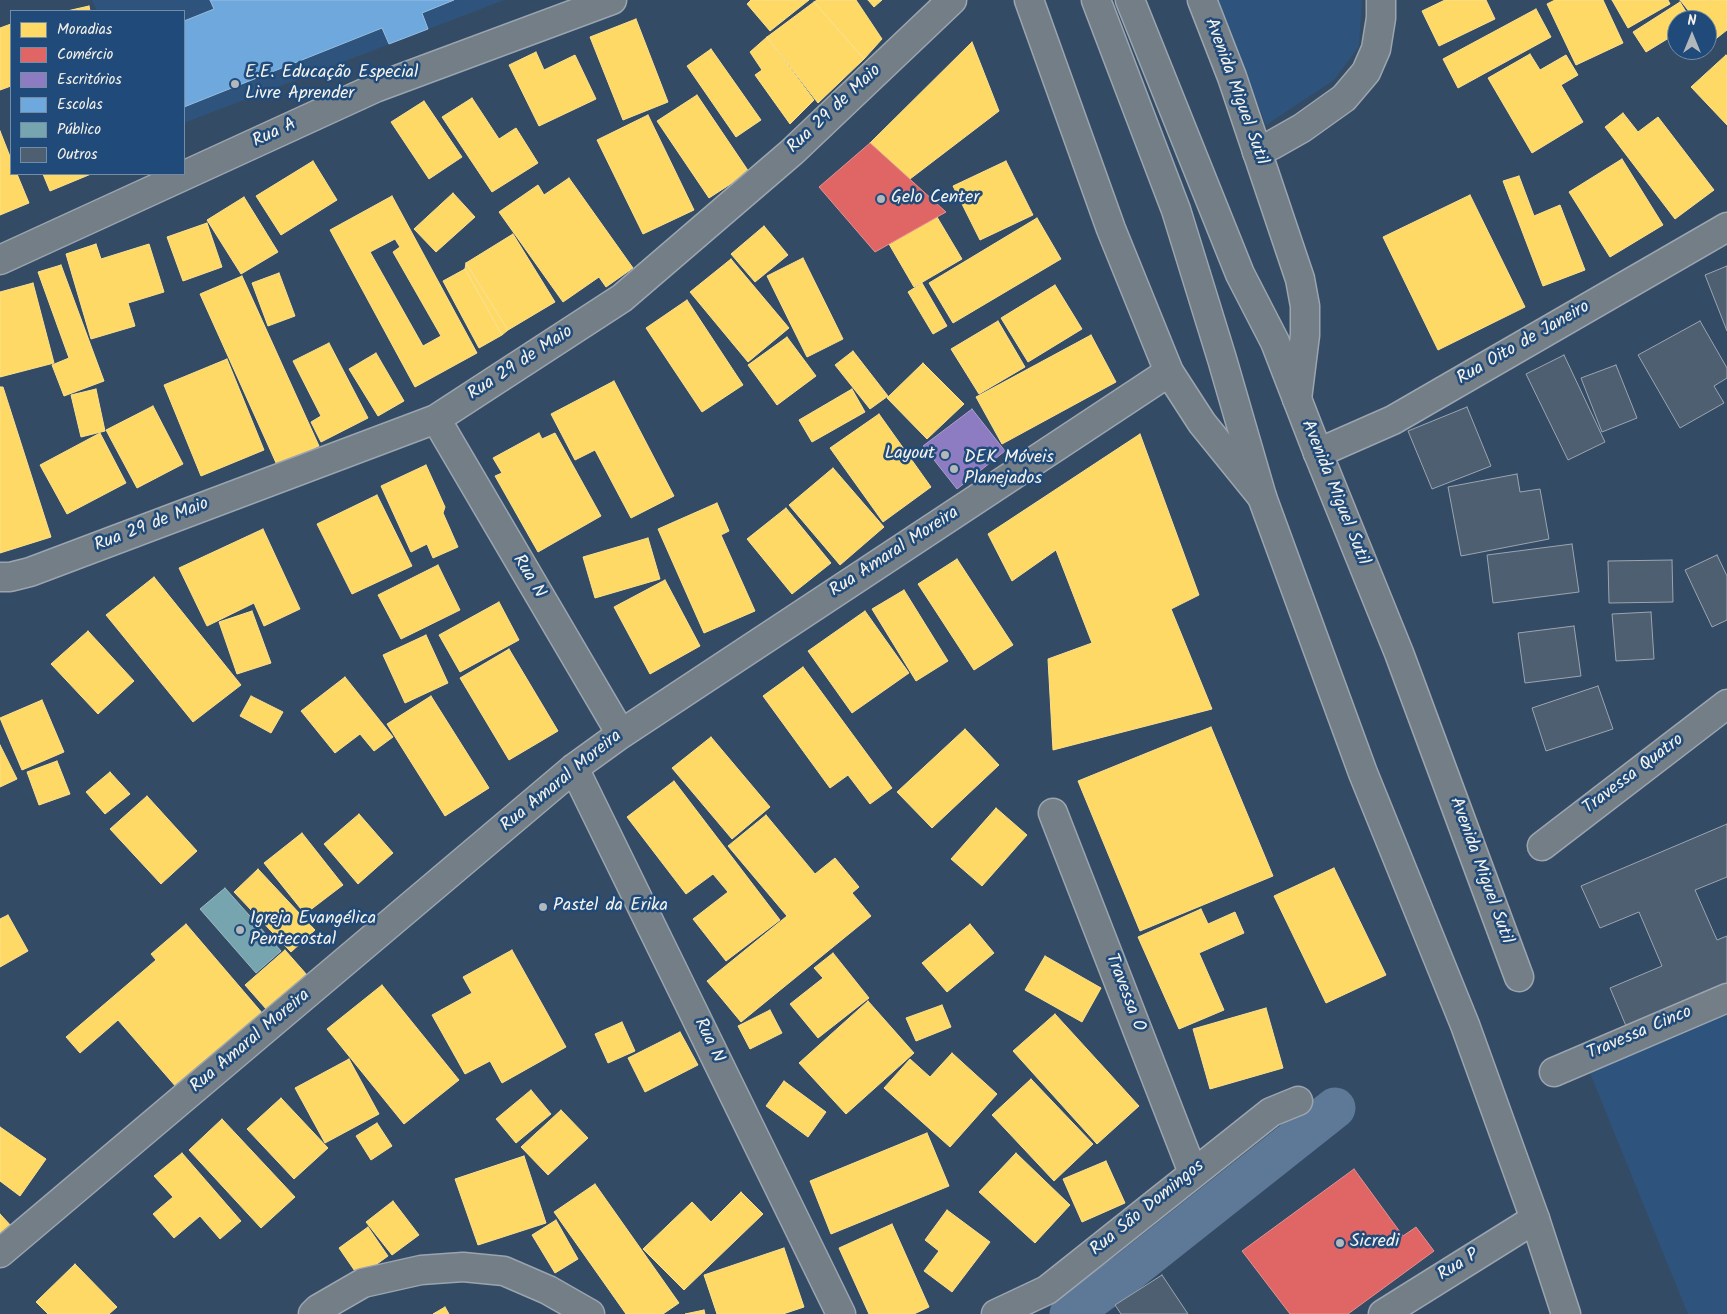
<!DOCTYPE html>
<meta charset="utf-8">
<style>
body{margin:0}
#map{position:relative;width:1727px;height:1314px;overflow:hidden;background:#344b65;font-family:Kalam,sans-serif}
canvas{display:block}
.legend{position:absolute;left:10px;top:10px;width:175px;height:165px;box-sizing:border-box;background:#1f4a7a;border:1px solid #748da6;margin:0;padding:6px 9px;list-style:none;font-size:15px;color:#f4f1e8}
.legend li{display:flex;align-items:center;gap:10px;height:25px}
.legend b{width:25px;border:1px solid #748da6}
.north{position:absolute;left:1667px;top:10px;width:50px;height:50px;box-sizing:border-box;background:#1f4a7a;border:1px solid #748da6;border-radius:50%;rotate:0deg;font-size:14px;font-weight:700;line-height:20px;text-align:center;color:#f4f1e8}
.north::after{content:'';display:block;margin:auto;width:18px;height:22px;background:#b1b7ba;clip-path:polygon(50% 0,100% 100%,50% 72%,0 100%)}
</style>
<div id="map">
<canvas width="1727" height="1314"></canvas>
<ul class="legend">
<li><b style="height:14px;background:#ffd966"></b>Moradias</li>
<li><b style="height:14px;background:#e06666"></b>Comércio</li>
<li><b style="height:14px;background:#8e7cc3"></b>Escritórios</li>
<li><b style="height:14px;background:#6fa8dc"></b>Escolas</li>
<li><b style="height:14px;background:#76a5af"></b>Público</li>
<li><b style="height:14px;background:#4e5f72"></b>Outros</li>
</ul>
<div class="north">N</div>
</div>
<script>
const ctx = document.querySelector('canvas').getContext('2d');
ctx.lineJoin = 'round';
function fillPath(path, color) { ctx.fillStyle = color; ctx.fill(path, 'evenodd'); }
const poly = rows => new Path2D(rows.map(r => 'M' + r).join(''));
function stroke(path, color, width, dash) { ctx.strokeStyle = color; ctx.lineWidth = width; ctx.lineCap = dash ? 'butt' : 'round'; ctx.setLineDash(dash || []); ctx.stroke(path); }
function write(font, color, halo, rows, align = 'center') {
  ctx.font = font + ' Kalam,sans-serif'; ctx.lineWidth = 5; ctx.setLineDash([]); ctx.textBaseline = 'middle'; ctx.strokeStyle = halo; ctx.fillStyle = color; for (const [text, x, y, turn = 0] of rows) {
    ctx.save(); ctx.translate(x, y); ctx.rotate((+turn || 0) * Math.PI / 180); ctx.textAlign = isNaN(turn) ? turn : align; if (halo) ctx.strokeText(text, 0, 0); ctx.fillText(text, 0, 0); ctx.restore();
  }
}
const built = poly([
 [92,0,504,0,184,123,184,11,97,11],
 [1217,0,1362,0,1359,46,1334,80,1266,125],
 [1727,1011,1727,1314,1688,1314,1588,1068]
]);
const homes = poly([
 [751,0,809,0,770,31,747,4,751,0],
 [817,0,856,0,882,39,864,59,814,2,817,0],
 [868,0,882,0,874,7,868,0],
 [1445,0,1486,0,1495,19,1439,46,1422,11,1445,0],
 [1555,0,1603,0,1623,43,1576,65,1547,4,1555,0],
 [1612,0,1668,0,1670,4,1628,28,1612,0],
 [1680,0,1727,0,1727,30,1713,41,1707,34,1707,20,1696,20,1680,0],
 [814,2,864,59,818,103,767,37,814,2],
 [1680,2,1691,20,1677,20,1677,33,1646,52,1633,32,1680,2],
 [89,6,90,11,67,11,89,6],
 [1536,9,1551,37,1458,88,1443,59,1536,9],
 [636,19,668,102,623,120,590,37,636,19],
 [11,24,11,86,0,90,0,28,11,24],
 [767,37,814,100,790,124,755,75,762,70,750,52,767,37],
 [972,42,999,111,910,179,870,143,972,42],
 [711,49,761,120,736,137,687,66,711,49],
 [536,52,544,70,575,55,596,99,539,126,509,65,536,52],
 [1530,54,1540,70,1566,55,1578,75,1561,85,1583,122,1532,153,1488,78,1530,54],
 [1726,55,1727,56,1727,125,1691,87,1726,55],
 [697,95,749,172,709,198,657,121,697,95],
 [472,98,499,139,516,128,538,163,492,192,442,117,472,98],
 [424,101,462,157,429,179,391,122,424,101],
 [1623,113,1638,132,1658,117,1714,190,1675,219,1605,127,1623,113],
 [648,115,694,210,643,234,597,140,648,115],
 [0,131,11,159,11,174,17,174,29,203,0,215,0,131],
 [1622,159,1663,225,1610,257,1569,192,1622,159],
 [313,161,337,200,281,235,256,196,313,161],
 [1006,161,1033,215,980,240,953,186,1006,161],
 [43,174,91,174,50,191,43,174],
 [1519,176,1534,216,1560,205,1585,270,1543,286,1503,181,1519,176],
 [569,178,633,268,606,287,599,277,563,302,499,212,538,185,544,195,569,178],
 [453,193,475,217,436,252,414,229,453,193],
 [1470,195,1525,307,1438,350,1383,237,1470,195],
 [392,196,477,353,415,387,330,230,392,196],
 [395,239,400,247,393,252,441,336,423,346,370,252,395,239],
 [244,197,278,252,241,274,207,220,244,197],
 [937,217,962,259,914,287,889,244,937,217],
 [1037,218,1061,259,953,323,929,283,1037,218],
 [207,223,222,267,183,281,167,237,207,223],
 [764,226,788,255,755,282,731,254,764,226],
 [513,234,555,302,508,330,466,263,513,234],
 [96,244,101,259,149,244,164,292,128,303,135,326,91,339,66,254,96,244],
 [803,258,843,339,807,357,767,276,803,258],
 [731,259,789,328,748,362,690,292,731,259],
 [466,263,508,330,502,335,465,269,466,263],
 [61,265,104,381,64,396,52,365,69,358,38,272,61,265],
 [465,269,502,335,479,348,443,281,465,269],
 [279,273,295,316,268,326,252,283,279,273],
 [242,276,319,446,277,465,200,294,242,276],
 [33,283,54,363,0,377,0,292,33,283],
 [922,283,947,326,933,334,908,292,922,283],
 [1055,285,1082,329,1028,362,1001,318,1055,285],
 [687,300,743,385,702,412,646,328,687,300],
 [998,321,1025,367,979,394,951,349,998,321],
 [1091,335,1116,382,1002,444,976,397,1091,335],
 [787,337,816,376,777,405,748,365,787,337],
 [329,343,368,418,321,442,311,422,321,416,293,361,329,343],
 [853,351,888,396,870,409,835,365,853,351],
 [376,353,404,401,378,416,349,369,376,353],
 [227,359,264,450,201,476,164,385,227,359],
 [923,363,964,404,927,439,887,398,923,363],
 [614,381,674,496,631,518,595,450,575,460,551,414,614,381],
 [0,387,3,387,51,537,0,553,0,387],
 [96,389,105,431,81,437,71,395,96,389],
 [852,389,865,412,812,442,799,420,852,389],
 [153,406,183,464,137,488,106,430,153,406],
 [879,414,931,487,883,522,830,448,879,414],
 [100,433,126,483,67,514,40,465,100,433],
 [539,433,542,439,555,433,601,516,538,552,495,476,502,473,493,458,539,433],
 [1140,434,1199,595,1171,609,1212,709,1053,750,1048,659,1092,643,1056,550,1012,581,988,534,1140,434],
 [426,465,445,507,443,513,458,547,433,558,427,544,411,552,381,486,426,465],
 [833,468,884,527,840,565,789,505,833,468],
 [377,495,412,566,352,594,317,524,377,495],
 [717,503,729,531,721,535,755,611,704,633,658,529,717,503],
 [786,508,831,563,792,594,747,539,786,508],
 [263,529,300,609,264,626,254,603,207,626,179,568,263,529],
 [648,538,660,579,595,598,583,557,648,538],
 [957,559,1013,645,974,670,918,584,957,559],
 [438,565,460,610,401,639,378,595,438,565],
 [154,577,241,685,193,722,106,615,154,577],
 [665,580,700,646,650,674,614,607,665,580],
 [904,590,948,661,916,681,872,609,904,590],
 [499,602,519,640,460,672,439,635,499,602],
 [252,611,271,663,237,674,219,622,252,611],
 [865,611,909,673,852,713,808,651,865,611],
 [88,631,134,681,98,714,51,664,88,631],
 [426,635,448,683,405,703,383,655,426,635],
 [509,649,558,731,509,760,460,678,509,649],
 [803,667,892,788,870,804,848,775,830,788,763,696,803,667],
 [345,677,393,737,374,751,360,734,335,753,301,711,345,677],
 [251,696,283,712,271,733,240,716,251,696],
 [431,696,489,788,445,816,387,724,431,696],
 [42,700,64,752,22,770,0,718,42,700],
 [1211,727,1273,876,1140,931,1078,781,1211,727],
 [965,729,999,765,932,828,897,792,965,729],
 [711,737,770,807,732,839,672,768,711,737],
 [0,745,17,779,0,787,0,745],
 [57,761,70,794,39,805,27,772,57,761],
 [110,772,130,794,105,814,86,792,110,772],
 [674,781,780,920,726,961,693,919,728,892,713,874,686,894,627,817,674,781],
 [147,796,197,851,161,884,110,829,147,796],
 [996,808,1027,835,982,886,951,859,996,808],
 [359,814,393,853,358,884,324,844,359,814],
 [766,815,815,874,835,858,859,887,852,893,871,916,741,1022,707,981,787,916,728,846,766,815],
 [302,833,343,885,305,914,264,863,302,833],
 [1334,868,1386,975,1326,1003,1274,896,1334,868],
 [258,869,315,930,291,952,234,892,258,869],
 [1201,909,1208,924,1235,912,1244,933,1199,953,1224,1010,1179,1029,1138,937,1201,909],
 [8,915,28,951,0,967,0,919,8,915],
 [186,924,263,1014,177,1088,118,1020,80,1053,66,1037,156,960,151,954,186,924],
 [970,924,994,953,947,992,922,963,970,924],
 [285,950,307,975,267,1010,245,985,285,950],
 [512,950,566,1047,502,1083,490,1061,465,1074,432,1015,472,993,463,977,512,950],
 [833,953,869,998,818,1038,790,1004,823,978,814,968,833,953],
 [1045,956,1101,988,1082,1022,1025,990,1045,956],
 [382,985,459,1080,404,1124,327,1029,382,985],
 [868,1001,914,1053,846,1114,799,1063,868,1001],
 [942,1005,951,1027,916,1041,906,1018,942,1005],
 [1266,1008,1283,1068,1210,1089,1193,1029,1266,1008],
 [770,1010,782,1033,750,1049,738,1026,770,1010],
 [1055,1014,1139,1106,1097,1144,1013,1051,1055,1014],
 [622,1022,635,1051,608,1063,595,1034,622,1022],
 [680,1032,698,1065,645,1092,628,1058,680,1032],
 [952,1053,997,1094,950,1147,884,1088,910,1059,930,1077,952,1053],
 [349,1059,379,1114,325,1143,295,1088,349,1059],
 [1031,1079,1093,1144,1054,1181,992,1115,1031,1079],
 [784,1081,826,1112,808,1137,766,1106,784,1081],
 [531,1090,551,1114,516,1143,496,1119,531,1090],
 [281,1098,328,1148,294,1179,247,1129,281,1098],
 [561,1110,588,1138,548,1175,521,1147,561,1110],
 [222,1119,295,1197,261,1228,189,1150,222,1119],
 [377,1123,392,1146,371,1160,356,1136,377,1123],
 [0,1127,46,1159,20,1196,0,1181,0,1127],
 [927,1133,949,1186,831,1234,810,1181,927,1133],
 [182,1153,241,1221,220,1239,200,1216,174,1238,153,1214,173,1197,154,1176,182,1153],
 [1016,1153,1070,1205,1035,1243,979,1192,1016,1153],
 [524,1156,546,1223,478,1245,455,1179,524,1156],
 [1106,1161,1125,1203,1082,1222,1063,1179,1106,1161],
 [595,1184,679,1303,663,1314,626,1314,554,1212,595,1184],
 [741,1192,763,1214,684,1290,643,1249,692,1202,711,1222,741,1192],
 [393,1201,419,1235,392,1255,366,1222,393,1201],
 [947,1210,990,1242,952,1292,924,1271,939,1251,925,1240,947,1210],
 [0,1214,13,1228,0,1240,0,1214],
 [556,1220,578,1259,555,1273,532,1235,556,1220],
 [892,1224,929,1307,914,1314,869,1314,839,1248,892,1224],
 [368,1227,388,1256,359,1277,339,1248,368,1227],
 [784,1248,804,1307,783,1314,717,1314,704,1275,784,1248],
 [75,1264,117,1307,109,1314,48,1314,36,1302,75,1264],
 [445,1307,449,1314,433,1314,445,1307],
 [704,1310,705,1314,685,1314,704,1310]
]);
const shops = poly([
 [870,143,946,212,875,252,819,187,870,143],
 [1354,1169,1403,1236,1416,1227,1434,1251,1348,1314,1290,1314,1242,1251,1354,1169]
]);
const offices = poly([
 [972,409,1005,451,957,489,923,446,972,409]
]);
const schools = poly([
 [210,0,454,0,422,13,428,29,389,44,382,28,184,107,184,21,214,9,210,0]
]);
const public = poly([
 [225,888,281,951,256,973,200,909,225,888]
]);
const canal = poly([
 [1070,1314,1128,1272,1335,1108]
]);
const building = poly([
 [1727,266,1727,331,1705,275,1727,266],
 [1700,321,1727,368,1727,378,1714,386,1724,403,1680,428,1638,355,1700,321],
 [1564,355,1605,442,1568,460,1526,374,1564,355],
 [1616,365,1637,418,1602,432,1581,378,1616,365],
 [1467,407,1491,466,1432,489,1408,431,1467,407],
 [1517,474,1520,492,1540,489,1549,539,1461,556,1448,487,1517,474],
 [1572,544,1579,592,1493,603,1487,555,1572,544],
 [1717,555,1727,576,1727,620,1712,627,1685,570,1717,555],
 [1672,560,1673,602,1609,603,1608,561,1672,560],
 [1651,612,1654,659,1616,661,1612,614,1651,612],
 [1574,626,1581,676,1525,683,1518,633,1574,626],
 [1598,686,1613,729,1546,751,1532,708,1598,686],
 [1727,824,1727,877,1695,890,1717,940,1727,936,1727,991,1629,1033,1610,988,1662,966,1639,912,1600,928,1581,886,1727,824],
 [1162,1275,1188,1314,1121,1314,1115,1305,1162,1275]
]);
const minor = poly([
 [1257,152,1272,145,1302,128,1344,98,1366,72,1376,49,1381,18,1381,0],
 [0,260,375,88,612,0],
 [436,419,621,734],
 [1318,453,1399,653,1519,977],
 [0,577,10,577,30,572,436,419,622,298,792,152,952,0],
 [574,768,841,1314],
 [1053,813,1193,1173],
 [1542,846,1727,704],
 [1554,1072,1727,998],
 [0,1253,574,768,621,734,1169,372],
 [313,1314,318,1309,363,1283,421,1270,463,1267,504,1271,548,1290,590,1314],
 [996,1314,1047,1290,1271,1112,1298,1101],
 [1383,1314,1535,1219]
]);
const major = poly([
 [1029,0,1111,229,1169,372,1202,423,1262,497],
 [1202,0,1232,77,1300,279,1305,306,1305,335,1297,399],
 [1318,453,1393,420,1727,227]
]);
const highway = poly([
 [1096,0,1176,210,1222,359,1262,497,1363,773,1465,1025,1535,1219,1566,1314],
 [1130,0,1240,274,1275,342,1318,453]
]);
const markers = [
 [235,84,5,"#b1b7ba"],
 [881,199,5,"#b1b7ba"],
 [945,455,5,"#b1b7ba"],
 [954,469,5,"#b1b7ba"],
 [543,907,5,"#b1b7ba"],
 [240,930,5,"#b1b7ba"],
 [1340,1243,5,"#b1b7ba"]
];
const poiNames = [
 ["E.E. Educação Especial",245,74],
 ["Livre Aprender",245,95],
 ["Gelo Center",891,199],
 ["Layout",935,455,"right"],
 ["DEK Móveis",964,459],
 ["Planejados",964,480],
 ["Pastel da Erika",553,907],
 ["Igreja Evangélica",250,920],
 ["Pentecostal",250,941],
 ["Sicredi",1350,1243]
];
const streetNames = [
 ["Avenida Miguel Sutil",1235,92,70],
 ["Rua 29 de Maio",835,110,-43],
 ["Rua A",275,134,-25],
 ["Rua Oito de Janeiro",1524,344,-30],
 ["Rua 29 de Maio",521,364,-33],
 ["Avenida Miguel Sutil",1334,493,68],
 ["Rua 29 de Maio",152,526,-21],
 ["Rua Amaral Moreira",895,553,-33],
 ["Rua N",528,577,59],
 ["Travessa Quatro",1634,775,-37],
 ["Rua Amaral Moreira",562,782,-39],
 ["Avenida Miguel Sutil",1480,871,70],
 ["Travessa O",1124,993,69],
 ["Travessa Cinco",1640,1034,-23],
 ["Rua N",708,1041,64],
 ["Rua Amaral Moreira",251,1042,-40],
 ["Rua São Domingos",1148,1209,-39],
 ["Rua P",1459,1266,-32]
];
fillPath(built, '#2e547d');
fillPath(homes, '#ffd966');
stroke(homes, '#fce08d', 1);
fillPath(shops, '#e06666');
stroke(shops, '#e6908d', 1);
fillPath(offices, '#8e7cc3');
stroke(offices, '#ad9fce', 1);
fillPath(schools, '#6fa8dc');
stroke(schools, '#97bee0', 1);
fillPath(public, '#76a5af');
stroke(public, '#9cbcc0', 1);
stroke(canal, '#5e7998', 41);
fillPath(building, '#4e5f72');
stroke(building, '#9ba5af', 1);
stroke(minor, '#9ba5af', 31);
stroke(major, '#9ba5af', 31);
stroke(highway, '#9ba5af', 31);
stroke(minor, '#737e87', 28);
stroke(major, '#737e87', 28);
stroke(highway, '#737e87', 28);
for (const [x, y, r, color] of markers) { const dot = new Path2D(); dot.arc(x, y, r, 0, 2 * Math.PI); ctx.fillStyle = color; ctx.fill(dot); stroke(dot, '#1f4a7a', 2); }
write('18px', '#f4f1e8', '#1f4a7a', poiNames, 'left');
write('18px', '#f4f1e8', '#1f4a7a', streetNames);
</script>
